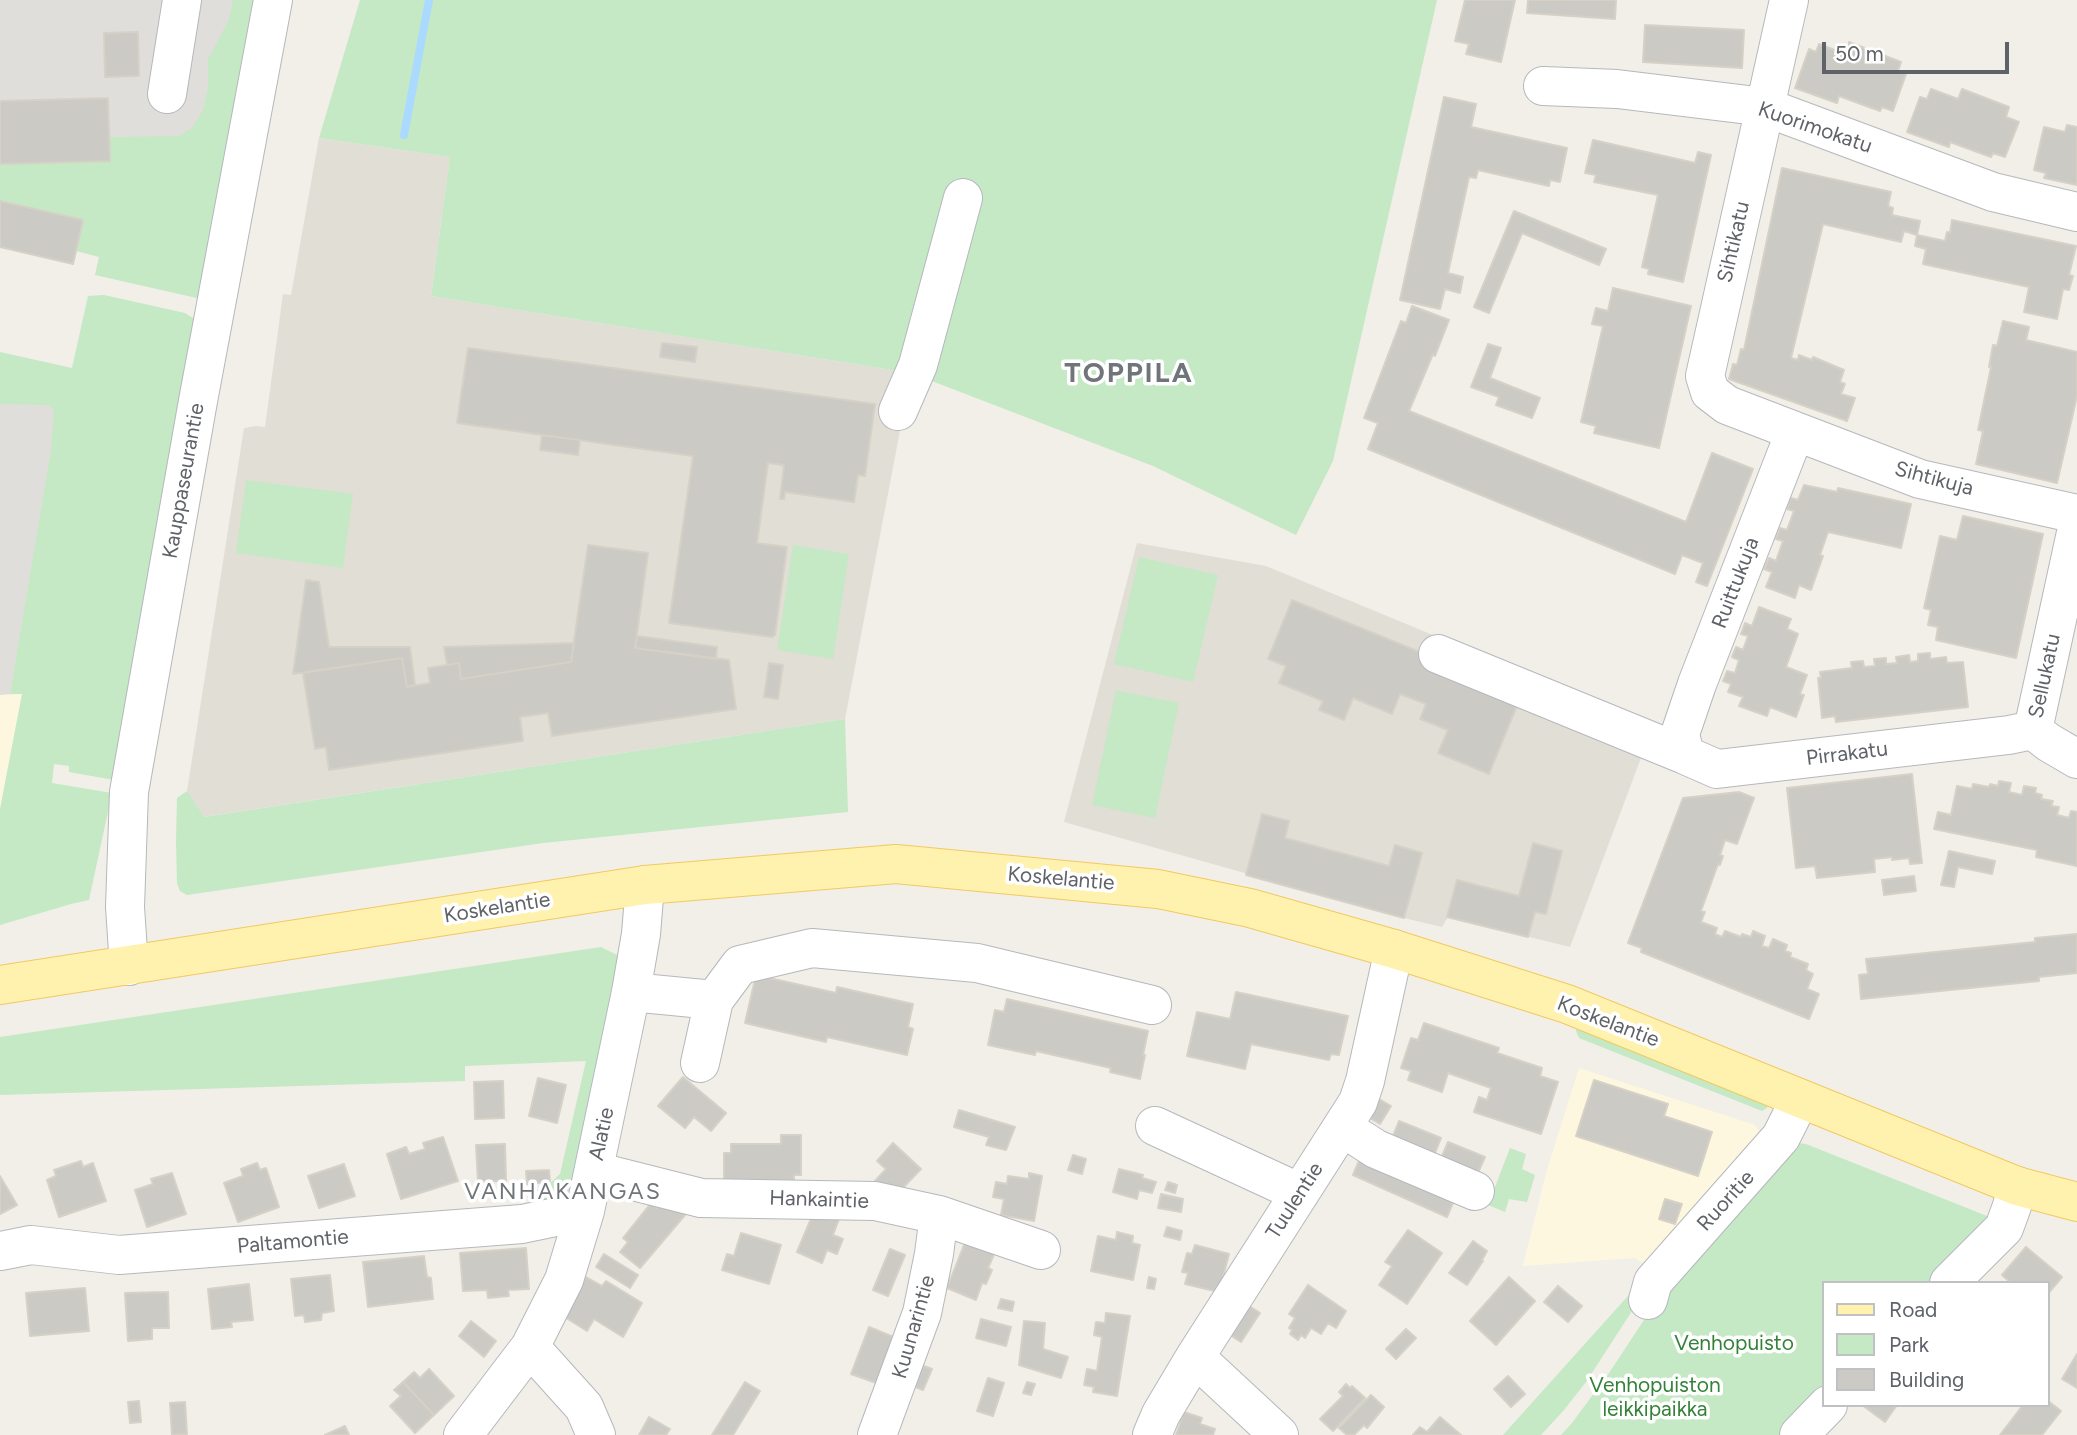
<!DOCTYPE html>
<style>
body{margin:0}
#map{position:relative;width:2077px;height:1435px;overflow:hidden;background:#f1efe8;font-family:Figtree,sans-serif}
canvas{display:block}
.legend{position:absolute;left:1822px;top:1281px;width:228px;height:126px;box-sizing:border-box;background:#fff;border:2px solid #bfc1c3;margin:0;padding:9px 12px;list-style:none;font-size:21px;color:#5f6368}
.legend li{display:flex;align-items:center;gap:14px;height:35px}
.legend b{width:35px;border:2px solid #bfc1c3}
.scale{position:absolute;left:1822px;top:42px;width:187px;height:32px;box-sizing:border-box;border:4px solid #5f6368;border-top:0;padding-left:9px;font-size:21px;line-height:24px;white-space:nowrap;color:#5f6368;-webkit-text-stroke:5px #fff;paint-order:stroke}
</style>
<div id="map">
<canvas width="2077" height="1435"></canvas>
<ul class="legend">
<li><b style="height:9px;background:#fff2af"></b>Road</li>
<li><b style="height:19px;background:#c5e8c5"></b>Park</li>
<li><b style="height:19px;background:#cccac5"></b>Building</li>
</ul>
<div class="scale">50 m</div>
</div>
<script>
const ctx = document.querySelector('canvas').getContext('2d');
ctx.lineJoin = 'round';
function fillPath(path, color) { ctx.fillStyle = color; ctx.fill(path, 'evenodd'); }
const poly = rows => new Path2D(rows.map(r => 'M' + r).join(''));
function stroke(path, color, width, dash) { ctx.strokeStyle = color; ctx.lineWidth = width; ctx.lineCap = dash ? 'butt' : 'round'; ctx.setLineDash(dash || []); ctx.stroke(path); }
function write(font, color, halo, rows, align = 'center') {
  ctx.font = font + ' Figtree,sans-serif'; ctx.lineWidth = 7; ctx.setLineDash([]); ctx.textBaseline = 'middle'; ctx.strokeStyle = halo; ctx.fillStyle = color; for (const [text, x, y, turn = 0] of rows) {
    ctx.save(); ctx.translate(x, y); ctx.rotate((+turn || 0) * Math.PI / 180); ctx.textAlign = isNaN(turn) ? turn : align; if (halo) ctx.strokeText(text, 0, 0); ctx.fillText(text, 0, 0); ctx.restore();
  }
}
const commercial = poly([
 [22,694,0,809,0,695],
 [1579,1068,1755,1125,1766,1144,1653,1264,1643,1263,1635,1258,1523,1266,1547,1170]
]);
const industrial = poly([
 [0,0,241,0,213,157,0,164],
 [0,365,69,378,10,694,0,695]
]);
const education = poly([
 [319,138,450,157,431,296,911,373,845,719,203,817,187,791,244,428,256,426,265,427,283,294,291,295],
 [1137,543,1266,566,1653,726,1570,947,1448,917,1442,927,1404,918,1064,822]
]);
const green = poly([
 [233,0,259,0,201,299,95,275,99,257,76,251,0,201,0,164,110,161,109,137,179,136,192,128,203,110,208,88,208,59,228,22],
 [360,0,1437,0,1333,461,1296,535,1153,466,911,373,431,296,450,157,319,138],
 [104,295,185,313,193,318,197,323,114,780,69,772,69,766,54,764,52,783,112,793,89,900,71,904,0,925,0,809,22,694,10,694,51,450,54,410,49,405,0,404,0,352,72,368,88,296],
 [246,480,353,494,343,568,236,553],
 [793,545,849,554,833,659,777,650],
 [1139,557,1218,575,1193,682,1114,664],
 [1116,690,1179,703,1155,818,1092,805],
 [845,719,848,812,543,843,187,895,180,891,177,883,176,842,177,798,187,791,204,817],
 [601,947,621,957,577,1176,564,1200,532,1207,530,1190,545,1188,560,1174,586,1061,465,1066,465,1081,0,1095,0,1037],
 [1577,1027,1769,1102,1767,1108,1762,1111,1579,1038,1576,1031],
 [1798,1143,1806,1144,1987,1216,1991,1222,1936,1283,1823,1283,1823,1398,1788,1435,1561,1435,1572,1423,1609,1373,1675,1273],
 [1510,1148,1526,1154,1522,1169,1535,1175,1527,1202,1509,1199,1505,1212,1488,1205],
 [1636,1287,1643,1294,1586,1382,1564,1410,1541,1435,1503,1435]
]);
const stream = poly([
 [404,135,429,0]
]);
const building = poly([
 [1465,0,1515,0,1501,62,1466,54,1469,44,1455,41,1465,0],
 [1528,0,1616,0,1615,19,1527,13,1528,0],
 [1645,25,1744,30,1742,68,1643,62,1645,25],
 [138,32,139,76,105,77,104,33,138,32],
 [1849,42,1901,62,1898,71,1906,74,1893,111,1882,107,1880,111,1839,96,1837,103,1795,88,1809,49,1816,52,1819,44,1845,54,1849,42],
 [1931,89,1958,99,1962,89,2009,107,2006,117,2019,122,2005,157,1993,153,1991,157,1950,142,1949,147,1907,132,1920,97,1927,99,1931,89],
 [1444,97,1476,104,1471,127,1567,148,1560,182,1550,180,1549,186,1478,170,1476,178,1469,177,1448,273,1463,277,1460,293,1445,289,1440,309,1400,300,1444,97],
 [108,98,110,161,0,164,0,101,108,98],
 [2067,125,2077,127,2077,185,2044,178,2046,173,2034,170,2044,127,2065,132,2067,125],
 [1593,140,1695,163,1698,152,1711,155,1683,282,1648,274,1649,269,1642,267,1658,195,1594,182,1596,175,1585,173,1593,140],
 [1782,168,1891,192,1888,206,1893,208,1892,215,1920,221,1917,235,1904,231,1901,242,1823,224,1791,358,1798,360,1799,355,1812,360,1813,357,1844,370,1840,382,1845,384,1841,394,1855,398,1847,421,1729,379,1733,364,1737,365,1741,349,1744,350,1782,168],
 [0,201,83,220,73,264,0,247,0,201],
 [1514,211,1606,249,1599,265,1522,233,1489,313,1474,307,1514,211],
 [1952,220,2076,246,2069,275,2073,276,2069,290,2063,289,2057,319,2024,312,2029,287,1923,264,1926,249,1915,246,1917,235,1945,241,1947,232,1950,233,1952,220],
 [1613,288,1691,306,1659,448,1594,433,1596,426,1581,422,1603,326,1592,324,1596,308,1608,311,1613,288],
 [1412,306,1449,320,1435,356,1433,354,1409,411,1686,522,1712,453,1753,469,1707,586,1696,582,1703,563,1682,555,1675,574,1368,449,1378,423,1364,418,1401,321,1406,323,1412,306],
 [2003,321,2029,327,2026,340,2077,352,2077,396,2057,483,1976,464,1983,431,1978,430,1991,367,1989,367,1993,345,1997,346,2003,321],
 [662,343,697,347,695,362,660,357,662,343],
 [1488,344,1501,348,1490,378,1540,398,1532,418,1496,405,1499,397,1471,387,1488,344],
 [468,348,875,404,865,476,858,475,854,502,785,492,784,499,780,499,784,465,768,463,757,543,787,547,775,635,772,637,669,623,693,456,457,423,468,348],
 [542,435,580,440,578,455,540,450,542,435],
 [1804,485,1837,492,1838,488,1911,504,1901,548,1828,532,1820,555,1823,556,1811,590,1799,585,1795,598,1766,587,1772,572,1764,569,1769,558,1776,561,1783,541,1776,539,1780,528,1787,530,1794,511,1787,509,1791,498,1798,500,1804,485],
 [1963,516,2043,534,2016,658,1936,640,1938,627,1928,625,1931,610,1924,608,1940,536,1957,540,1963,516],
 [588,545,648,553,635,648,729,660,736,709,552,736,548,713,520,717,523,741,329,770,326,747,315,749,303,673,402,658,407,687,430,683,428,668,447,665,459,663,461,679,571,662,588,545],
 [306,580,319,582,329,647,410,647,415,685,407,687,402,658,293,674,306,580],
 [1292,600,1432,657,1518,703,1489,774,1438,753,1448,730,1420,719,1426,704,1400,694,1392,714,1353,698,1344,720,1319,710,1323,701,1279,683,1286,666,1268,659,1292,600],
 [1759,607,1791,619,1787,629,1798,634,1786,667,1807,675,1800,694,1804,695,1796,717,1770,707,1767,716,1739,706,1743,697,1728,692,1731,684,1723,681,1727,671,1735,673,1739,660,1732,657,1736,647,1743,650,1748,636,1741,634,1745,623,1752,626,1759,607],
 [637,636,717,647,716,659,635,648,637,636],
 [574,643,571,662,461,679,459,663,447,665,444,647,574,643],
 [1930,653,1930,659,1946,657,1947,663,1963,662,1968,707,1836,722,1835,716,1822,718,1818,678,1821,678,1820,672,1852,668,1851,662,1863,661,1864,667,1875,666,1874,659,1886,658,1886,664,1897,663,1896,657,1909,655,1910,662,1918,661,1918,654,1930,653],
 [769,663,783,665,778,699,764,697,769,663],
 [1912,774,1922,863,1910,864,1909,858,1892,860,1892,857,1874,859,1875,872,1817,878,1815,866,1796,868,1787,788,1912,774],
 [1999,781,2011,783,2009,792,2022,795,2024,786,2036,788,2035,793,2042,795,2041,799,2053,801,2051,806,2059,807,2057,815,2069,818,2071,811,2077,812,2077,866,2036,857,2037,850,1934,829,1938,812,1951,815,1957,786,1972,789,1973,784,1989,787,1990,784,1998,786,1999,781],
 [1739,792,1754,798,1737,844,1725,840,1720,855,1723,856,1720,865,1718,864,1701,911,1705,912,1701,922,1717,928,1715,934,1722,937,1725,931,1741,937,1742,934,1751,937,1753,931,1765,936,1762,946,1769,948,1773,939,1787,945,1785,951,1791,953,1790,957,1808,964,1806,970,1813,974,1807,989,1819,994,1809,1019,1641,952,1642,948,1628,943,1683,798,1739,792],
 [1262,814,1289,821,1285,838,1389,866,1395,845,1422,853,1404,918,1246,875,1262,814],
 [1533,843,1562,851,1546,914,1535,912,1528,937,1447,917,1457,880,1519,896,1533,843],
 [1949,851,1995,861,1992,874,1958,867,1954,887,1941,885,1949,851],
 [1914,876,1916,891,1884,895,1882,880,1914,876],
 [2077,934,2077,973,2039,977,2039,981,1861,999,1859,975,1868,974,1866,959,2035,942,2035,938,2077,934],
 [756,975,836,993,837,987,913,1004,908,1027,913,1029,907,1055,827,1037,826,1042,745,1023,756,975],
 [1236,992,1348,1016,1339,1055,1331,1054,1329,1060,1251,1044,1245,1069,1187,1056,1197,1012,1230,1019,1236,992],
 [1007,999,1148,1031,1143,1055,1145,1055,1140,1079,1110,1072,1111,1068,1036,1051,1035,1055,988,1045,995,1010,1004,1012,1007,999],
 [1424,1023,1499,1048,1497,1053,1542,1068,1540,1076,1558,1082,1541,1134,1474,1112,1479,1097,1487,1100,1491,1088,1448,1073,1442,1092,1408,1080,1411,1071,1401,1068,1411,1038,1418,1040,1424,1023],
 [683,1077,726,1113,711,1131,694,1117,685,1128,658,1106,683,1077],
 [538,1078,566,1085,557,1123,529,1116,538,1078],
 [1594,1080,1668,1104,1664,1116,1712,1132,1698,1176,1576,1136,1594,1080],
 [503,1081,504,1118,475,1119,474,1082,503,1081],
 [1379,1099,1391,1106,1380,1124,1368,1117,1379,1099],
 [959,1110,1015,1127,1006,1150,986,1145,989,1137,954,1127,959,1110],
 [1399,1121,1441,1138,1433,1158,1391,1141,1399,1121],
 [781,1135,801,1135,801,1175,794,1175,794,1180,724,1180,724,1153,731,1153,731,1144,781,1144,781,1135],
 [443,1137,458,1181,401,1199,387,1154,406,1147,409,1154,425,1149,423,1143,443,1137],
 [1448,1142,1485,1157,1476,1177,1440,1161,1448,1142],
 [893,1143,921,1169,893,1198,875,1181,886,1169,877,1161,893,1143],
 [505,1144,506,1181,478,1182,476,1145,505,1144],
 [1073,1155,1086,1159,1082,1174,1068,1170,1073,1155],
 [1361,1156,1455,1198,1447,1217,1353,1175,1361,1156],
 [81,1161,83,1167,93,1163,106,1201,59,1217,47,1180,56,1176,54,1170,81,1161],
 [257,1163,260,1170,266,1168,279,1207,238,1222,224,1183,243,1176,241,1169,257,1163],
 [344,1164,355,1196,319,1208,308,1176,344,1164],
 [1119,1169,1143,1175,1142,1178,1156,1182,1152,1193,1139,1190,1137,1199,1113,1192,1119,1169],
 [549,1170,550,1182,527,1184,526,1171,549,1170],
 [172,1173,186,1214,147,1227,135,1190,153,1184,151,1179,172,1173],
 [1029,1173,1042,1176,1034,1221,1001,1215,1004,1199,993,1197,996,1182,1007,1184,1008,1176,1029,1179,1029,1173],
 [0,1176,17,1205,0,1214,0,1176],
 [1168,1182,1177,1185,1175,1193,1165,1190,1168,1182],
 [1161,1194,1183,1199,1181,1212,1158,1208,1161,1194],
 [665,1198,685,1215,640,1268,620,1252,628,1242,623,1238,651,1203,657,1208,665,1198],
 [1665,1199,1682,1204,1675,1224,1659,1219,1665,1199],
 [815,1209,839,1219,833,1235,843,1239,837,1254,827,1250,822,1263,797,1252,815,1209],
 [1167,1227,1182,1231,1180,1240,1164,1236,1167,1227],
 [1408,1230,1442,1253,1407,1304,1379,1285,1392,1266,1385,1262,1408,1230],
 [1117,1232,1133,1236,1132,1243,1140,1245,1133,1280,1091,1271,1098,1236,1116,1240,1117,1232],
 [741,1233,781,1245,769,1284,722,1270,727,1254,734,1256,741,1233],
 [966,1240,995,1252,988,1268,992,1270,986,1284,982,1283,976,1300,947,1288,966,1240],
 [1473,1241,1487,1251,1482,1260,1483,1261,1467,1285,1449,1273,1473,1241],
 [1195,1245,1229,1254,1219,1292,1185,1284,1188,1273,1182,1272,1187,1253,1192,1254,1195,1245],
 [2026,1247,2062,1277,2047,1295,2047,1283,2011,1283,2002,1275,2026,1247],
 [526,1248,529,1289,508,1290,509,1296,488,1298,487,1290,463,1291,460,1253,526,1248],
 [890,1249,905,1255,888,1296,873,1290,890,1249],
 [604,1254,638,1275,630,1288,596,1267,604,1254],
 [424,1256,427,1277,431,1278,433,1299,368,1307,363,1262,424,1256],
 [330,1275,334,1311,322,1313,321,1320,305,1322,304,1315,295,1316,291,1279,330,1275],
 [586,1277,602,1286,606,1281,642,1303,623,1337,594,1319,587,1331,563,1316,586,1277],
 [1149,1277,1156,1279,1154,1289,1147,1288,1149,1277],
 [1509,1277,1535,1301,1496,1345,1470,1321,1509,1277],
 [249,1284,253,1320,231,1322,232,1327,212,1329,208,1289,249,1284],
 [1308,1285,1346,1311,1336,1328,1328,1323,1321,1334,1311,1328,1305,1338,1301,1335,1298,1340,1290,1334,1292,1330,1289,1328,1295,1318,1289,1314,1308,1285],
 [1558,1286,1582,1306,1568,1322,1544,1302,1558,1286],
 [85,1288,89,1331,30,1336,26,1293,85,1288],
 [168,1292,169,1328,152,1328,152,1339,128,1341,125,1293,168,1292],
 [1001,1299,1014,1302,1012,1311,998,1308,1001,1299],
 [1246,1304,1260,1313,1241,1342,1227,1333,1246,1304],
 [1106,1313,1130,1316,1117,1396,1093,1392,1094,1387,1084,1385,1087,1369,1097,1371,1102,1337,1094,1335,1096,1322,1105,1323,1106,1313],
 [981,1319,1011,1327,1006,1346,976,1338,981,1319],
 [471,1321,496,1341,484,1357,459,1336,471,1321],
 [1024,1321,1045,1323,1043,1349,1068,1357,1061,1378,1019,1365,1024,1321],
 [869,1327,896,1338,879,1384,851,1374,869,1327],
 [1406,1329,1416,1338,1396,1359,1386,1349,1406,1329],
 [2077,1354,2077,1388,2062,1379,2077,1354],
 [916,1363,932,1369,923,1390,908,1384,916,1363],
 [429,1369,454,1396,434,1415,403,1382,414,1372,420,1378,429,1369],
 [1508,1376,1525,1394,1511,1407,1494,1389,1508,1376],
 [988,1378,1004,1383,993,1416,977,1411,988,1378],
 [403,1382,434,1415,415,1433,390,1406,401,1396,394,1390,403,1382],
 [745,1382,760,1391,733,1435,712,1435,745,1382],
 [1027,1382,1035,1384,1031,1395,1023,1393,1027,1382],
 [1346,1384,1350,1388,1352,1386,1365,1398,1333,1431,1320,1419,1343,1396,1339,1392,1346,1384],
 [1371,1395,1384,1407,1367,1428,1364,1425,1354,1435,1347,1435,1339,1428,1371,1395],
 [2047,1400,2061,1411,2042,1435,2000,1435,2023,1405,2047,1405,2047,1400],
 [139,1401,141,1422,130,1423,128,1402,139,1401],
 [185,1402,187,1434,172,1435,170,1403,185,1402],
 [1862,1405,1897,1405,1885,1422,1862,1405],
 [1184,1412,1202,1418,1200,1424,1215,1429,1213,1435,1176,1435,1184,1412],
 [649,1417,670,1429,666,1435,639,1435,649,1417],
 [1440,1417,1461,1435,1413,1435,1420,1427,1427,1432,1440,1417],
 [345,1426,349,1435,325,1435,345,1426]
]);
const minor = poly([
 [1789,0,1705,376,1710,392,1727,405,1920,479,2077,514],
 [1543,86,1617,89,1765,107,1993,192,2077,212],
 [167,94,182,0],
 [898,411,918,365,963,198],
 [1795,432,1697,684,1680,734,1685,755,1717,769,2009,735,2033,730],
 [2077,528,2033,730,2048,742,2077,759],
 [1438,654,1685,755],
 [129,966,125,907,129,792,198,401,273,0],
 [631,992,714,1000,740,965,812,948,977,963,1152,1005],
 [700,1063,714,1000],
 [1155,1126,1300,1193],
 [1342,1127,1376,1149,1475,1191],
 [594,1171,701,1198,875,1201,939,1215,1041,1250],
 [0,1251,31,1245,119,1255,522,1224,585,1211],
 [1949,1283,2004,1228,2012,1206,2017,1186],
 [1648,1300,1653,1282,1781,1137,1800,1099],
 [530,1347,584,1407,596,1435],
 [1195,1357,1279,1435],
 [463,1435,530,1347,564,1280,585,1211,631,992,641,934,645,885],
 [877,1435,922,1313,934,1254,939,1215],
 [1152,1435,1161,1414,1195,1357,1358,1102,1365,1081,1394,949],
 [1799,1435,1828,1405]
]);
const major = poly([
 [0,985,645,885,896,864,1158,889,1250,908,1394,949,1567,1004,2017,1186,2077,1202]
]);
const streetNames = [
 ["Kuorimokatu",1815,128,19],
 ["Sihtikatu",1734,242,-77],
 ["Sihtikuja",1934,479,15],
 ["Kauppaseurantie",184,481,-80],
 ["Ruittukuja",1736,583,-69],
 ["Sellukatu",2045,676,-78],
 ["Pirrakatu",1847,754,-7],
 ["Koskelantie",1061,879,5],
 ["Koskelantie",497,908,-9],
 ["Koskelantie",1608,1022,21],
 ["Alatie",602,1134,-78],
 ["Hankaintie",819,1200,2],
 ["Tuulentie",1295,1201,-57],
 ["Ruoritie",1726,1201,-48],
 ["Paltamontie",293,1242,-5],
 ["Kuunarintie",914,1327,-74]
];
const parkNames = [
 ["Venhopuisto",1734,1344],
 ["Venhopuiston",1655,1386],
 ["leikkipaikka",1655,1410]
];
const neighbourhoodNames = [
 ["VANHAKANGAS",563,1192]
];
const districtNames = [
 ["TOPPILA",1129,374]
];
fillPath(commercial, '#fef7e0');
fillPath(industrial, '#e0deda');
fillPath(education, '#e1ded6');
fillPath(green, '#c5e8c5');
stroke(stream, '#aadaff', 8);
fillPath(building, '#cccac5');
stroke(building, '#d6d1c6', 2);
stroke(minor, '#b5b8bc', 40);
stroke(major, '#f2c960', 40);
stroke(minor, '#fff', 38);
stroke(major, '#fff2af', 38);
write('21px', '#5f6368', '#fff', streetNames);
write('21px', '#348238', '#fff', parkNames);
ctx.letterSpacing = '2px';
write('23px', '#70757a', '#fff', neighbourhoodNames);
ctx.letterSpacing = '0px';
ctx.letterSpacing = '2px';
write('bold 28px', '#70757a', '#fff', districtNames);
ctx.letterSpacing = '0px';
</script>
